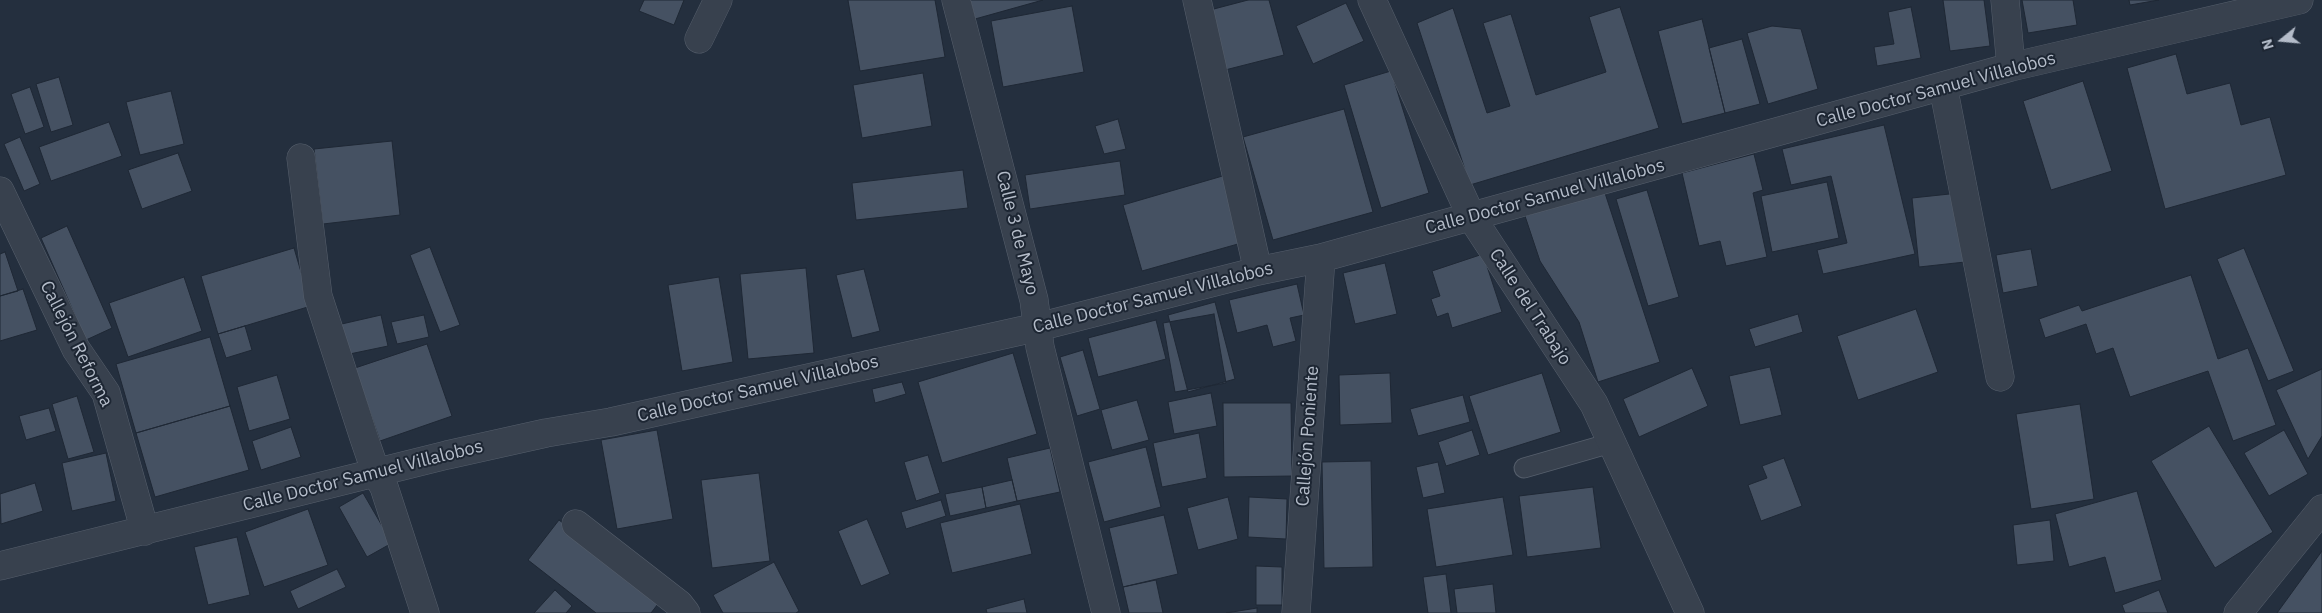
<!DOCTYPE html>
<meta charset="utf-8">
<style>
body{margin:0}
#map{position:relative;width:2322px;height:613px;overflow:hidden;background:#242f3e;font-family:"IBM Plex Sans",sans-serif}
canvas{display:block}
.north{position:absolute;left:2257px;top:15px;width:50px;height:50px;-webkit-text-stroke:4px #1d2633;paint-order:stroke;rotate:253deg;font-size:14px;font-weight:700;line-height:20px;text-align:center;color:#b4bcc9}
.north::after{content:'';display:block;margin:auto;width:18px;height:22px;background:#b4bcc9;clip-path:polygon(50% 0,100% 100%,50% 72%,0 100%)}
</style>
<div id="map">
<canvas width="2322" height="613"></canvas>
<div class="north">N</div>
</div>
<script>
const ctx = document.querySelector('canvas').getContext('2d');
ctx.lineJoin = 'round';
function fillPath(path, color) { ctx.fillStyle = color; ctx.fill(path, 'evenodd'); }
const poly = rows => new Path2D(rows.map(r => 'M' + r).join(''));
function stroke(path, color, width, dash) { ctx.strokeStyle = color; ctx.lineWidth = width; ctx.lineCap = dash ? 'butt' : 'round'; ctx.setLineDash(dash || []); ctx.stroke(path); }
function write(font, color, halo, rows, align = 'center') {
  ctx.font = font + ' "IBM Plex Sans",sans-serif'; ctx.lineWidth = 4; ctx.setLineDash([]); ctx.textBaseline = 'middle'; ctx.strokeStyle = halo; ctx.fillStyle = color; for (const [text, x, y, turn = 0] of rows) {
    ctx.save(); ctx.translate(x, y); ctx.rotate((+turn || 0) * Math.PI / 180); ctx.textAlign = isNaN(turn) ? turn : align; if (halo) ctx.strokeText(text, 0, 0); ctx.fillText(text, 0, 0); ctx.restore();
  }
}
const building = poly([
 [644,0,684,0,674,25,639,11,644,0],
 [848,0,935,0,945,57,860,71,848,0],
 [970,0,1043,0,975,19,970,0],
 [1248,0,1269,0,1284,55,1225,70,1210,10,1248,0],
 [1943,0,1984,0,1990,46,1950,51,1943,0],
 [2022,0,2073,0,2077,25,2028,33,2022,0],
 [2129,0,2159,0,2130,5,2129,0],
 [1346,3,1364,41,1313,64,1296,26,1346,3],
 [1072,6,1084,72,1003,87,991,21,1072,6],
 [1620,7,1659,128,1470,185,1417,23,1453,8,1487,113,1510,106,1483,23,1511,14,1536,95,1606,72,1589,17,1620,7],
 [1911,7,1921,58,1877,66,1874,47,1894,44,1888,12,1911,7],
 [1702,19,1725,113,1682,124,1658,31,1702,19],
 [1772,26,1801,29,1818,89,1768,104,1747,33,1772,26],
 [1742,39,1760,104,1725,113,1709,48,1742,39],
 [2176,54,2187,94,2230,83,2241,125,2270,117,2286,175,2165,209,2127,68,2176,54],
 [1391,71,1429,193,1381,208,1344,85,1391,71],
 [923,73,932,126,862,138,853,85,923,73],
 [59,77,73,125,51,132,36,84,59,77],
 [2083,81,2112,171,2051,190,2023,101,2083,81],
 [30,87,44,127,25,134,11,94,30,87],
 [171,91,184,144,140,155,126,102,171,91],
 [1344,109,1373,212,1273,240,1243,137,1344,109],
 [1118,119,1126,149,1104,154,1095,126,1118,119],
 [109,122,122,156,51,181,39,147,109,122],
 [1884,125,1915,254,1823,274,1817,250,1847,243,1831,176,1791,185,1782,149,1884,125],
 [20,137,40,184,24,191,4,144,20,137],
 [392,141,400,215,323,224,314,149,392,141],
 [178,153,192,191,142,209,128,170,178,153],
 [1754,154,1763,190,1753,193,1767,257,1726,266,1720,241,1699,246,1682,173,1754,154],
 [1120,161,1125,195,1030,209,1025,175,1120,161],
 [963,170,968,208,856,220,852,183,963,170],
 [1226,175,1245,242,1142,271,1123,205,1226,175],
 [1827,182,1839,238,1772,252,1761,196,1827,182],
 [1604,190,1660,362,1598,382,1579,322,1540,261,1525,216,1604,190],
 [1647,190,1679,297,1648,306,1616,199,1647,190],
 [1959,193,1965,262,1919,267,1912,198,1959,193],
 [67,226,112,328,86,340,41,238,67,226],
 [430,247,460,325,440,332,410,255,430,247],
 [294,248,311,306,218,334,201,276,294,248],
 [2244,248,2294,371,2268,381,2217,259,2244,248],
 [2031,249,2038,286,2003,293,1996,255,2031,249],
 [5,252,18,291,0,296,0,254,5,252],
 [1483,254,1502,312,1452,328,1448,313,1437,317,1431,299,1440,296,1432,271,1483,254],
 [1385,263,1397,314,1355,324,1343,273,1385,263],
 [806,268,814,353,748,359,740,274,806,268],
 [864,269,880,331,852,338,836,275,864,269],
 [2191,275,2218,359,2248,348,2276,425,2233,441,2208,371,2130,397,2113,348,2096,354,2086,324,2045,338,2039,319,2079,305,2082,311,2191,275],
 [184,277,202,331,128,357,109,303,184,277],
 [719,277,733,362,682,371,668,285,719,277],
 [1297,284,1304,315,1290,318,1296,341,1273,347,1267,325,1237,333,1229,300,1297,284],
 [23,289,37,330,0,341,0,296,23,289],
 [1215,302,1235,379,1188,392,1168,315,1215,302],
 [1916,309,1938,372,1858,400,1837,336,1916,309],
 [1214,314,1226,383,1175,392,1163,323,1214,314],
 [1798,314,1803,332,1755,347,1749,329,1798,314],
 [381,315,388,346,340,356,333,326,381,315],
 [424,315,429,337,397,344,391,322,424,315],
 [1156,320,1166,359,1098,377,1088,338,1156,320],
 [245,326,252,350,226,358,218,334,245,326],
 [210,337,230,406,136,433,116,364,210,337],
 [427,344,452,416,380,441,355,368,427,344],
 [1083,350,1100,409,1077,416,1060,357,1083,350],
 [1013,353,1037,434,942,463,918,382,1013,353],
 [1770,367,1782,415,1740,425,1729,376,1770,367],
 [1692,368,1708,406,1639,437,1623,399,1692,368],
 [2322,369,2322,436,2308,459,2276,390,2322,369],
 [1390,373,1392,423,1340,425,1339,375,1390,373],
 [1542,373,1561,432,1488,455,1469,396,1542,373],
 [277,375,290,419,249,431,237,387,277,375],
 [902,382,906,394,875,403,872,389,902,382],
 [1211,393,1217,426,1174,434,1168,402,1211,393],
 [1463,395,1470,422,1418,436,1410,409,1463,395],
 [77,396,94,452,68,459,52,404,77,396],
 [1137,400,1149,440,1112,450,1101,410,1137,400],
 [1223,403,1291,403,1292,476,1224,477,1223,403],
 [2080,404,2094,499,2031,509,2016,414,2080,404],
 [230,406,249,470,155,497,136,433,230,406],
 [49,408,56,431,26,440,19,416,49,408],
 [2209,426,2273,532,2215,568,2151,461,2209,426],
 [291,427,301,457,261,470,252,441,291,427],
 [657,430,673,519,617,529,601,440,657,430],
 [1472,430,1480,455,1446,466,1438,442,1472,430],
 [2284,430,2308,474,2269,496,2244,453,2284,430],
 [1199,433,1207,478,1162,487,1153,443,1199,433],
 [1146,447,1161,507,1104,522,1088,462,1146,447],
 [1050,448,1060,492,1017,501,1007,458,1050,448],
 [106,453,116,501,72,511,62,463,106,453],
 [928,455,940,493,916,501,904,462,928,455],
 [1784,458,1802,506,1761,521,1748,485,1767,478,1762,466,1784,458],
 [1371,461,1373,567,1324,568,1322,462,1371,461],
 [1438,462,1445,493,1423,498,1416,467,1438,462],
 [759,473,770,561,712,568,701,480,759,473],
 [1012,480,1017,501,986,508,982,487,1012,480],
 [35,483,43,511,1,524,0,494,35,483],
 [982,487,986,508,950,516,945,494,982,487],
 [1593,487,1601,548,1527,557,1519,496,1593,487],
 [2137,491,2162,580,2115,593,2105,557,2069,567,2055,514,2137,491],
 [363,493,392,543,367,557,339,507,363,493],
 [1228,497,1238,539,1198,550,1187,508,1228,497],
 [1249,497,1287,499,1286,539,1248,537,1249,497],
 [1503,497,1513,555,1436,567,1427,509,1503,497],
 [941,500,946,516,906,529,901,512,941,500],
 [1020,504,1032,554,952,573,940,523,1020,504],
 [308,509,328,565,264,587,245,532,308,509],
 [1164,515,1178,574,1123,587,1109,528,1164,515],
 [867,519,890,574,861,586,838,531,867,519],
 [559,520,661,600,651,613,596,613,528,560,559,520],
 [2050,520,2054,561,2017,565,2013,525,2050,520],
 [237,537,250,595,208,605,194,547,237,537],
 [2322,551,2322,613,2277,613,2322,551],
 [774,562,799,611,796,613,723,613,713,595,774,562],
 [1256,566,1282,567,1282,605,1256,605,1256,566],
 [337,569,346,587,298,609,290,591,337,569],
 [1446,574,1451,613,1428,613,1423,577,1446,574],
 [1156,580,1163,613,1129,613,1123,587,1156,580],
 [1493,584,1496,613,1457,613,1454,589,1493,584],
 [555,590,572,606,566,613,534,613,555,590],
 [2159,590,2168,613,2125,613,2122,605,2159,590],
 [1024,599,1027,613,987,613,986,609,1024,599],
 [1257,608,1257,613,1226,613,1257,608]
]);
const lane = poly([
 [1524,468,1611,443]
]);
const street = poly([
 [956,0,1034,300,1040,347,1106,613],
 [1197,0,1258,271],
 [1372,0,1472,218,1594,404,1690,613],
 [2005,0,2011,67],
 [699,39,718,0],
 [1943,86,2000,377],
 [301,158,318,296,364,438,376,473,384,487,425,613],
 [0,191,76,349,106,393,145,531],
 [576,524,679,604,686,613],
 [0,566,447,455,546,433,611,422,1038,327,1258,271,1321,258,2011,67,2299,0],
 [1296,613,1321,258],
 [2238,613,2322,509]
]);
const streetNames = [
 ["Calle Doctor Samuel Villalobos",1936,90,-15],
 ["Calle Doctor Samuel Villalobos",1545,197,-15],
 ["Calle 3 de Mayo",1017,233,76],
 ["Calle Doctor Samuel Villalobos",1153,298,-14],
 ["Calle del Trabajo",1530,307,57],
 ["Callejón Reforma",76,344,63],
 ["Calle Doctor Samuel Villalobos",758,389,-13],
 ["Callejón Poniente",1308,436,-86],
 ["Calle Doctor Samuel Villalobos",363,476,-14]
];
fillPath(building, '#455162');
stroke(building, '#1f2835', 1);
stroke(lane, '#565f6c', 21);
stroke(street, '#565f6c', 29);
stroke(lane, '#38414e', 19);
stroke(street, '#38414e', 28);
write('18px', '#b4bcc9', '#1d2633', streetNames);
</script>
